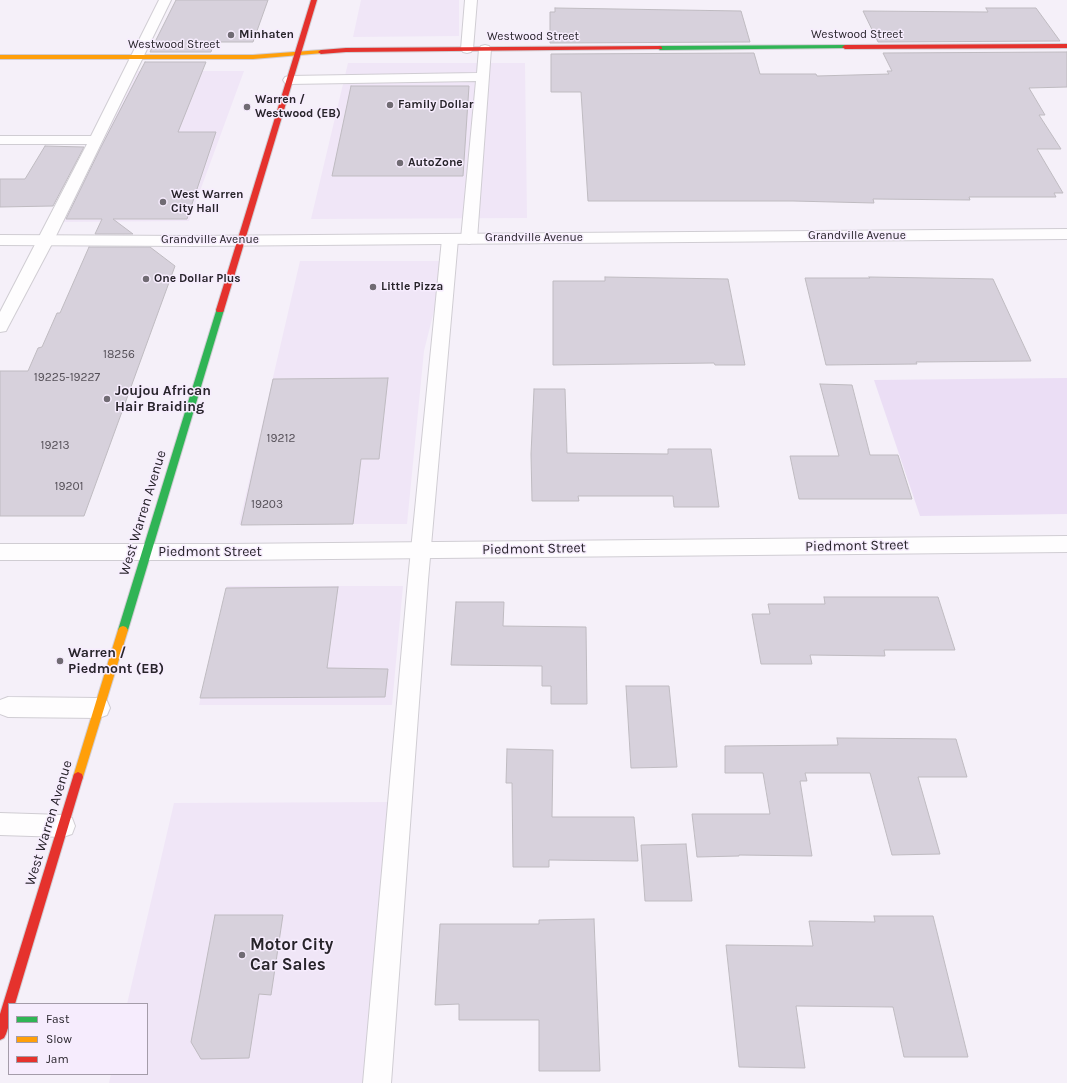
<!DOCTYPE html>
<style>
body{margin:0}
#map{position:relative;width:1067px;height:1083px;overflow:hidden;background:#f5f0f9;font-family:Karla,sans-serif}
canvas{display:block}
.legend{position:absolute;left:8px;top:1003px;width:140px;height:72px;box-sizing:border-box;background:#f6ecfd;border:1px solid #a49ca9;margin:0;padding:5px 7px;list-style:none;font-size:12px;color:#28242b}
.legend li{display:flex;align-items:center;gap:8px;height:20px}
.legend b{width:20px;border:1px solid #a49ca9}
</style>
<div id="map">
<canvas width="1067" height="1083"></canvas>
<ul class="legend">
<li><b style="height:5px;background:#30b455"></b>Fast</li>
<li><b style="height:5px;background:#ff9f0a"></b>Slow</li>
<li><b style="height:5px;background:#e5322d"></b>Jam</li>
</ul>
</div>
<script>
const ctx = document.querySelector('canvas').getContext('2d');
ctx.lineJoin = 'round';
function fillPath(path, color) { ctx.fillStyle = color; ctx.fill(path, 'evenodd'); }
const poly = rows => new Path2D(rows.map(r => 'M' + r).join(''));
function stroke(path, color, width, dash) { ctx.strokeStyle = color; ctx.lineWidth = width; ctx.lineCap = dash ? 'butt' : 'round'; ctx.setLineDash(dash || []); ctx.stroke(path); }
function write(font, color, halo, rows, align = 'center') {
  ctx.font = font + ' Karla,sans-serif'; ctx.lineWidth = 3; ctx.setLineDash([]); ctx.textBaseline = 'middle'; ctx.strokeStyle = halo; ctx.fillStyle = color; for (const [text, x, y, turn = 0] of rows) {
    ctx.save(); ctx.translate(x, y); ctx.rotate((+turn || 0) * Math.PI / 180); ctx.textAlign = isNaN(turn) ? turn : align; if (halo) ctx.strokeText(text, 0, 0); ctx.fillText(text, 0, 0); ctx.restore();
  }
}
const built = poly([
 [361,0,459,0,459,36,353,37],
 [348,63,525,63,527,218,311,219],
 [138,71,244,71,189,221,63,222],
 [300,261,440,261,437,299,424,351,407,524,239,524],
 [227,586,403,586,392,705,199,705],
 [394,802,370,1083,109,1083,111,1074,147,1074,147,1004,127,1004,174,803]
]);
const green = poly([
 [1067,378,1067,514,920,516,874,380]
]);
const building = poly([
 [176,0,268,0,253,42,214,42,211,52,150,52,176,0],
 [555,8,741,11,750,42,550,43,550,12,555,12,555,8],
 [986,8,1036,8,1060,41,878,42,863,11,988,12,986,8],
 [1067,52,1067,87,1029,88,1045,115,1039,115,1061,149,1037,149,1063,193,1054,193,1056,197,969,197,970,200,873,199,874,203,793,201,588,201,581,92,551,92,551,54,754,53,760,74,816,74,817,76,889,74,887,71,892,71,883,53,1067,52],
 [145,62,206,62,178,132,216,132,187,219,113,219,133,234,95,234,102,219,66,219,101,147,145,62],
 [351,86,469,86,463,176,332,176,351,86],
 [45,146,84,147,53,206,0,207,0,179,25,179,45,146],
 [89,247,150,247,175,266,84,516,0,516,0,371,28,371,38,348,42,347,57,313,60,313,89,247],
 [605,277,728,279,745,365,715,365,714,363,553,365,553,281,605,281,605,277],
 [869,277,993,279,1031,361,916,362,917,364,826,365,805,278,870,278,869,277],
 [388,378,379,459,361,459,353,524,241,525,273,379,388,378],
 [820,384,852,385,870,455,898,455,912,499,799,499,790,456,839,456,820,384],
 [534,389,565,389,567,453,668,454,668,449,711,449,719,507,674,507,673,496,578,496,579,501,532,501,531,454,534,389],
 [338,587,327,668,388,669,385,697,200,698,226,588,338,587],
 [824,597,938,597,955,650,884,650,885,656,810,655,812,664,761,664,752,614,770,614,768,604,825,604,824,597],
 [456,602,504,602,503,626,586,627,587,704,551,704,551,686,542,686,542,666,451,665,456,602],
 [626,686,669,686,677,767,631,768,626,686],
 [837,738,956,739,967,777,918,777,940,854,892,855,870,773,805,773,807,781,800,781,812,856,739,855,739,856,697,857,692,814,770,814,763,773,725,773,725,746,838,745,837,738],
 [507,749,553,750,552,817,634,817,638,861,549,860,549,867,513,867,512,783,506,783,507,749],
 [686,844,692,901,645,901,641,845,686,844],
 [215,915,283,915,271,995,259,994,249,1058,201,1059,191,1042,215,915],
 [874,916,933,916,968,1057,904,1057,893,1007,796,1006,805,1068,739,1067,726,945,813,946,809,921,875,922,874,916],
 [594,919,600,1071,539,1071,539,1020,459,1020,459,1004,435,1005,440,924,539,924,539,920,594,919]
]);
const lane = poly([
 [159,0,171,0,54,240,8,327,6,331,0,332,0,312,87,144,0,144,0,136,91,136,159,0],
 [465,0,477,0,473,49,471,52,467,53,463,52,461,49,465,0],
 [485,45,489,46,491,49,477,239,474,242,469,244,464,242,461,239,476,81,289,84,285,83,283,80,285,77,289,76,477,73,479,49,481,46,485,45],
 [450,234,455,236,458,239,428,580,391,1083,363,1083,408,580,442,239,445,236,450,234],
 [8,697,99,698,107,701,110,708,107,715,99,718,8,717,0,714,0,700,8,697],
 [0,813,63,815,72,818,75,826,72,834,63,837,0,835,0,813]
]);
const street = poly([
 [1067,229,1067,239,190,246,0,245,0,235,190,236,1067,229],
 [1067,536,1067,552,227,560,0,560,0,544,227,544,1067,536]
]);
const fast = poly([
 [845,45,848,47,847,48,660,50,657,48,660,46,845,45],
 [217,308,223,308,224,310,128,630,126,633,123,634,120,633,118,630,217,308]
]);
const slow = poly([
 [321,50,324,52,323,53,253,59,0,59,0,55,253,55,321,50],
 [123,626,126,627,128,630,83,777,82,780,78,782,74,780,73,777,118,630,120,627,123,626]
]);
const jam = poly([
 [311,0,317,0,224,310,223,312,217,312,216,310,311,0],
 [1067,44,1067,48,845,49,842,47,845,45,1067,44],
 [660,46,662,47,662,49,346,52,321,54,318,52,321,50,346,48,660,46],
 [78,772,82,774,83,777,15,1004,9,1004,9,1025,6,1034,4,1038,0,1040,0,1014,73,777,74,774,78,772]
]);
const markers = [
 [231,35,4,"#706b73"],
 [390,105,4,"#706b73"],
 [247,107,4,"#706b73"],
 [400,163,4,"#706b73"],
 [163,202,4,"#706b73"],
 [146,279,4,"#706b73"],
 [373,287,4,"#706b73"],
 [107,399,4,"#706b73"],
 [60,661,4,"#706b73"],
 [242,955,4,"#706b73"]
];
const farPoinames = [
 ["Minhaten",239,35],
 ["Warren /",255,100],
 ["Westwood (EB)",255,114],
 ["Family Dollar",398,105],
 ["AutoZone",408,163],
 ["West Warren",171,195],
 ["City Hall",171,209],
 ["One Dollar Plus",154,279],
 ["Little Pizza",381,287]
];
const farStreetnames = [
 ["Westwood Street",857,35],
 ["Westwood Street",533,37],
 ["Westwood Street",174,45],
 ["Grandville Avenue",857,236],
 ["Grandville Avenue",534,238],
 ["Grandville Avenue",210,240]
];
const numberNames = [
 ["18256",119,355],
 ["19225-19227",67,378],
 ["19212",281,439],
 ["19213",55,446],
 ["19201",69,487],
 ["19203",267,505]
];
const poiNames = [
 ["Joujou African",115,391],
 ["Hair Braiding",115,407],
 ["Warren /",68,653],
 ["Piedmont (EB)",68,669]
];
const streetNames = [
 ["West Warren Avenue",143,513,-73],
 ["Piedmont Street",857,546,-1],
 ["Piedmont Street",534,549,-1],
 ["Piedmont Street",210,552],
 ["West Warren Avenue",49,823,-73]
];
const nearPoinames = [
 ["Motor City",250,945],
 ["Car Sales",250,965]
];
fillPath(built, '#f0e6f7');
fillPath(green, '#ebdef5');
fillPath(building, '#d7d1dc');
stroke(building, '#bfbbc1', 1);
stroke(lane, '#d0cdd3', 2);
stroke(street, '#d0cdd3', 2);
stroke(fast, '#d0cdd3', 2);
stroke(slow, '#d0cdd3', 2);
stroke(jam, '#d0cdd3', 2);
fillPath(lane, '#fefdfe');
fillPath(street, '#fefdfe');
fillPath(fast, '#30b455');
fillPath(slow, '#ff9f0a');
fillPath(jam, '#e5322d');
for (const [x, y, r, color] of markers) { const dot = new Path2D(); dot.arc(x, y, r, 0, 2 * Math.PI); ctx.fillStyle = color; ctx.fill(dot); stroke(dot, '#f6ecfd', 1.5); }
write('bold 12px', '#28242b', '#f6ecfd', farPoinames, 'left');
write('12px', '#28242b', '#f6ecfd', farStreetnames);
write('12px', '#544f57', null, numberNames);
write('bold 14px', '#28242b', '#f6ecfd', poiNames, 'left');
write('14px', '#28242b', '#f6ecfd', streetNames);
write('bold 17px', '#28242b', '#f6ecfd', nearPoinames, 'left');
</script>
